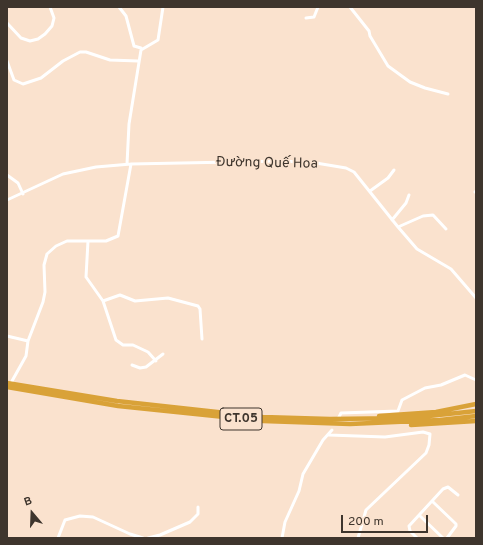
<!DOCTYPE html>
<meta charset="utf-8">
<style>
body{margin:0}
#map{position:relative;width:483px;height:545px;overflow:hidden;background:#fae2ce;font-family:Overpass,sans-serif}
canvas{display:block}
.frame{position:absolute;inset:0;border:8px solid #3e352d;pointer-events:none}
.north{position:absolute;left:12px;top:493px;width:40px;height:40px;-webkit-text-stroke:3px #fae2ce;paint-order:stroke;rotate:341deg;font-size:11px;font-weight:700;line-height:16px;text-align:center;color:#3e352d}
.north::after{content:'';display:block;margin:auto;width:14px;height:18px;background:#3e352d;clip-path:polygon(50% 0,100% 100%,50% 72%,0 100%)}
.scale{position:absolute;left:341px;top:515px;width:87px;height:18px;box-sizing:border-box;border:2px solid #3e352d;border-top:0;padding-left:5px;font-size:12px;line-height:14px;white-space:nowrap;color:#3e352d;-webkit-text-stroke:3px #fae2ce;paint-order:stroke}
</style>
<div id="map">
<canvas width="483" height="545"></canvas>
<div class="frame"></div>
<div class="north">B</div>
<div class="scale">200 m</div>
</div>
<script>
const ctx = document.querySelector('canvas').getContext('2d');
ctx.lineJoin = 'round';
const poly = rows => new Path2D(rows.map(r => 'M' + r).join(''));
function stroke(path, color, width, dash) { ctx.strokeStyle = color; ctx.lineWidth = width; ctx.lineCap = dash ? 'butt' : 'round'; ctx.setLineDash(dash || []); ctx.stroke(path); }
function write(font, color, halo, rows, align = 'center') {
  ctx.font = font + ' Overpass,sans-serif'; ctx.lineWidth = 3; ctx.setLineDash([]); ctx.textBaseline = 'middle'; ctx.strokeStyle = halo; ctx.fillStyle = color; for (const [text, x, y, turn = 0] of rows) {
    ctx.save(); ctx.translate(x, y); ctx.rotate((+turn || 0) * Math.PI / 180); ctx.textAlign = isNaN(turn) ? turn : align; if (halo) ctx.strokeText(text, 0, 0); ctx.fillText(text, 0, 0); ctx.restore();
  }
}
const minor = poly([
 [119,7,126,16,134,46,141,48],
 [350,7,369,31,370,36,388,66,410,82,425,88,448,94],
 [306,18,314,17,318,7],
 [7,23,21,38,30,41,38,39,45,34,52,26,54,18,50,7],
 [7,61,14,80,23,84,41,78,63,61,80,52,86,52,110,60,138,61],
 [127,164,129,124,141,50,158,40,163,7],
 [7,175,18,183,23,194],
 [370,191,388,178,394,170],
 [475,192,476,191],
 [7,200,63,174,96,167,131,164,283,161,316,163,346,168,354,172,398,227,417,249,451,269,476,298],
 [392,220,406,203,409,195],
 [398,227,423,216,433,215,446,229],
 [88,241,86,277,103,301,116,340,123,345,133,345,148,352,156,361],
 [103,301,120,295,135,301,168,298,198,306,200,309,202,339],
 [7,336,28,341],
 [132,365,140,368,146,367,163,354],
 [12,381,26,356,28,341,43,302,45,292,44,265,47,254,56,246,67,241,106,241,118,236,131,164],
 [338,419,341,413,398,411,402,400,425,388,441,385,465,375,476,380],
 [329,435,385,437,423,432,430,434,429,445,426,453,366,510,358,538],
 [432,501,456,524,456,526,447,538],
 [419,515,443,538],
 [58,538,65,520,80,516,93,517,130,534,143,538],
 [148,538,160,535,190,522,198,514,198,507],
 [282,538,285,522,299,491,303,474,323,440,332,430],
 [417,538,410,531,409,526,443,489,448,487,458,495]
]);
const highway = poly([
 [7,383,117,401,263,417,330,419,410,418,476,411],
 [7,387,118,406,263,421,350,424,440,420,476,416],
 [379,416,436,412,476,404],
 [411,425,476,421]
]);
const shields = [
 [241,419,42]
];
const shieldNames = [
 ["CT.05",241,419]
];
const streetNames = [
 ["Đường Quế Hoa",267,164,1]
];
stroke(minor, '#fff', 3);
stroke(highway, '#d9a238', 4.5);
for (const [x, y, w] of shields) { const box = new Path2D(); box.roundRect(x - w / 2, y - 11, w, 22, 3); ctx.fillStyle = '#fae2ce'; ctx.fill(box); stroke(box, '#3e352d', 1); }
write('bold 13px', '#3e352d', null, shieldNames);
write('14px', '#3e352d', '#fae2ce', streetNames);
</script>
